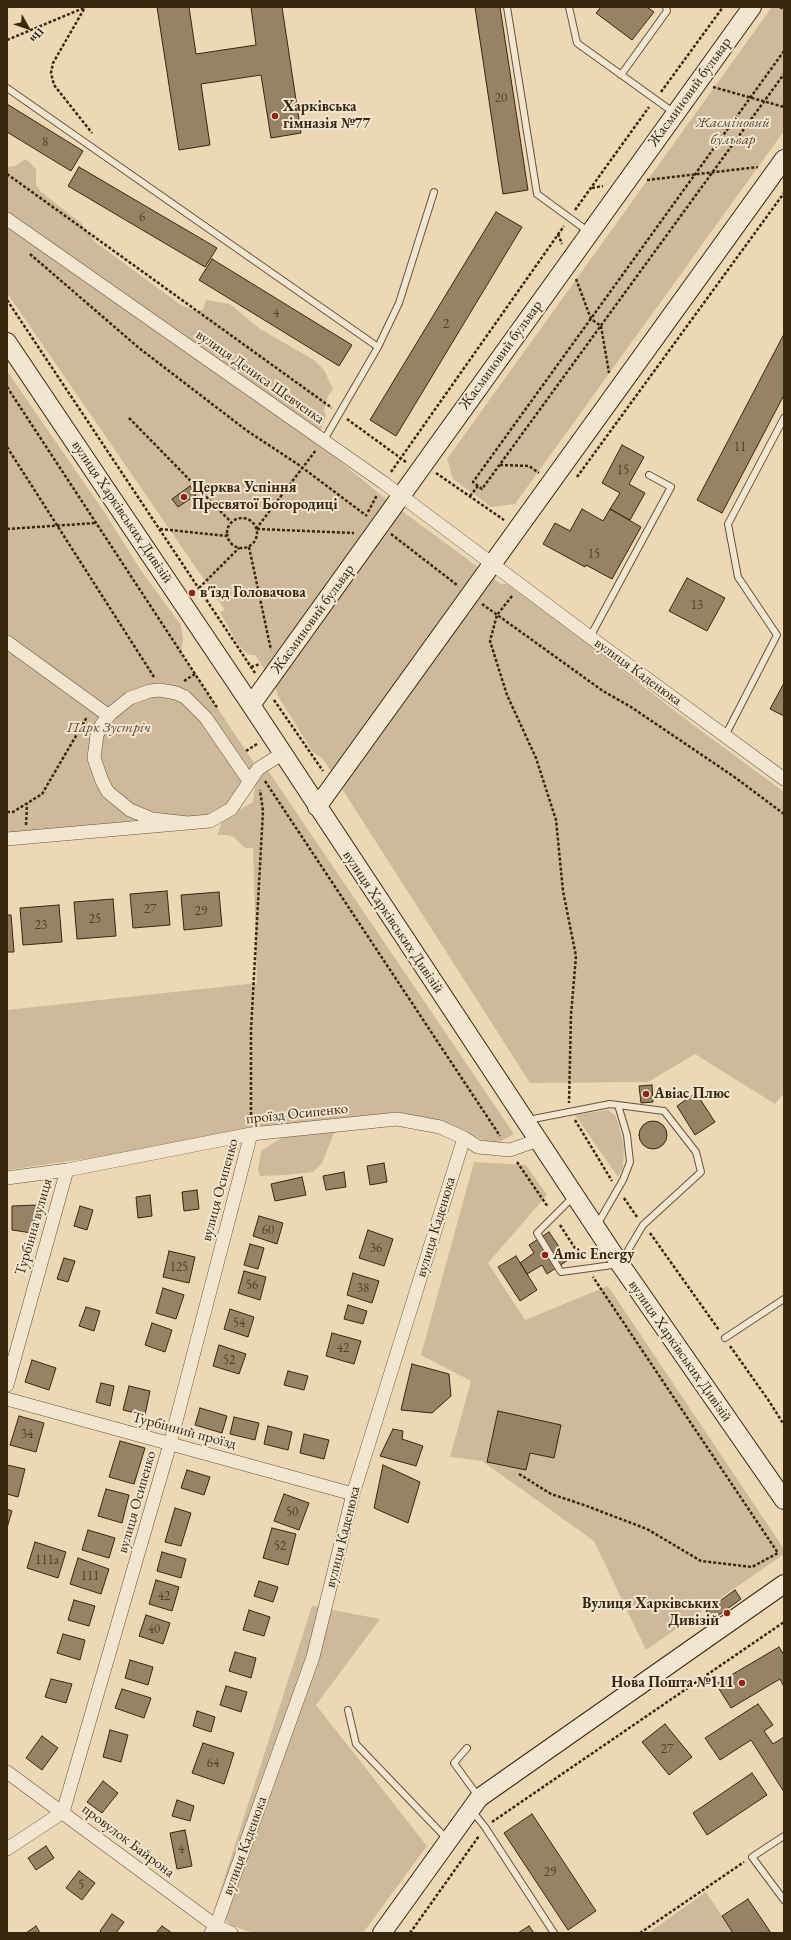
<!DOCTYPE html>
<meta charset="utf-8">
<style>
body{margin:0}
#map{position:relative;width:791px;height:1940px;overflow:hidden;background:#edd8b6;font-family:"EB Garamond",serif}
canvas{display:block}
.frame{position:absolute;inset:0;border:8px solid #38270f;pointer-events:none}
.north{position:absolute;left:8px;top:8px;width:40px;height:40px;-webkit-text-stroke:3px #f3e6d0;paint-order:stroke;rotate:130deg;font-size:11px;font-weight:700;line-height:16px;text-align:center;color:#38270f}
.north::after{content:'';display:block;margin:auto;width:14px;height:18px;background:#38270f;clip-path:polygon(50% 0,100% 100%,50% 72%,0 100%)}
</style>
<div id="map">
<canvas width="791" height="1940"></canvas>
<div class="frame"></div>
<div class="north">Пн</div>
</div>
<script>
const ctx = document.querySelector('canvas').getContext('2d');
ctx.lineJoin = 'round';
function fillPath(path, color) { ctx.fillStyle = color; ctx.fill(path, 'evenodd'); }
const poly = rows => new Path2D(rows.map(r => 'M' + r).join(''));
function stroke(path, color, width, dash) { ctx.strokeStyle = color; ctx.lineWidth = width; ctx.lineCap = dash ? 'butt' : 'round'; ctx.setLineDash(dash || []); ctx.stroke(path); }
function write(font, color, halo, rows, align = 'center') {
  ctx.font = font + ' "EB Garamond",serif'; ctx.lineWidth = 4; ctx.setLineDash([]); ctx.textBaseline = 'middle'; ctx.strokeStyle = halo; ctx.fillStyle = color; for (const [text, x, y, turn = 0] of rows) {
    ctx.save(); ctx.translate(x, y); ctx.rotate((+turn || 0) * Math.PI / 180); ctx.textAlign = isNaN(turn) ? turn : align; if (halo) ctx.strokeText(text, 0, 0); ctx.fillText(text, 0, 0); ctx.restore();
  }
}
const green = poly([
 [772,7,784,7,784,131,515,504,491,507,453,479,447,459],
 [26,159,36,169,36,185,41,192,81,223,95,242,181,305,198,312,203,309,206,300,230,304,260,329,314,360,324,370,333,389,328,396,324,410,326,416,317,440,324,448,387,500,501,584,507,584,562,624,696,727,784,792,784,1093,775,1104,695,1054,648,1082,530,1083,323,759,312,751,278,696,274,684,259,661,255,655,250,655,244,651,237,643,220,612,225,610,7,293,7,167,15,166],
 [7,371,105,513,140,569,181,625,183,640,181,653,258,769,231,809,210,821,7,839],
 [267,769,514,1134,494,1145,451,1125,334,1124,334,1133,322,1163,313,1172,286,1175,260,1176,258,1170,261,1151,281,1138,289,1130,7,1170,7,1010,257,983,253,848,245,848,234,837,226,835,217,835,223,819,253,802,256,779],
 [608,1110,615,1115,618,1122,624,1147,623,1167,618,1177,575,1115],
 [474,1162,526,1165,547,1195,488,1263,525,1320,608,1286,784,1549,784,1554,646,1650,594,1541,482,1461,450,1457,471,1381,421,1355],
 [312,1606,380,1619,316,1705,427,1846,363,1933,254,1933,232,1926,214,1910],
 [706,1892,733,1933,648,1933]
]);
const building = poly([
 [157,7,189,7,196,54,256,45,251,7,282,7,301,133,271,138,261,75,201,84,210,145,179,150,157,7],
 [475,7,500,7,528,190,503,194,475,7],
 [601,7,647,7,654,12,632,40,596,13,601,7],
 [7,104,83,151,71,171,7,132,7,104],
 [79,167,217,248,205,267,68,186,79,167],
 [496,212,522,227,396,436,370,420,496,212],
 [212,259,352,345,339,366,199,280,212,259],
 [784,334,784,395,722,513,697,500,784,334],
 [622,445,644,457,629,484,645,493,630,520,610,509,620,493,602,483,622,445],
 [190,486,196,495,178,507,172,499,190,486],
 [582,509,603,521,610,509,641,527,612,579,586,565,585,567,543,544,555,523,570,531,582,509],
 [687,578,725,598,707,631,669,611,687,578],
 [784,683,784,716,770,709,784,683],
 [167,891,170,925,133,928,130,894,167,891],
 [219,892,222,926,184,930,181,895,219,892],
 [113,899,116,936,77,939,74,902,113,899],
 [59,905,62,942,23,945,20,908,59,905],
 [7,915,11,915,14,952,7,952,7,915],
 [652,1085,653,1102,641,1103,639,1086,652,1085],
 [696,1093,715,1122,695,1135,677,1106,696,1093],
 '639 1135a14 14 0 1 1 28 0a14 14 0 1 1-28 0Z',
 [384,1163,387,1182,370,1185,367,1166,384,1163],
 [344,1172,346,1187,326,1190,323,1176,344,1172],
 [302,1177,306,1195,275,1201,271,1184,302,1177],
 [197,1190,199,1209,184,1211,182,1192,197,1190],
 [150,1195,152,1216,138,1218,136,1197,150,1195],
 [38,1205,32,1233,12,1230,12,1206,38,1205],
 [80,1206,93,1210,87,1230,74,1226,80,1206],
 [259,1216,283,1223,277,1244,253,1236,259,1216],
 [368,1230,393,1239,384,1266,359,1258,368,1230],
 [549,1232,568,1260,547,1274,542,1265,527,1274,520,1263,534,1253,529,1245,549,1232],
 [250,1244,264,1248,258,1269,244,1265,250,1244],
 [169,1251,195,1257,189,1283,163,1277,169,1251],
 [516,1256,537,1290,520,1301,498,1267,516,1256],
 [64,1258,75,1261,68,1282,57,1279,64,1258],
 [244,1271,266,1277,260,1300,238,1293,244,1271],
 [353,1273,379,1281,372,1303,347,1295,353,1273],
 [163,1288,184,1295,176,1319,156,1313,163,1288],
 [348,1305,367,1311,363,1324,344,1319,348,1305],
 [86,1307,100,1311,94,1331,79,1326,86,1307],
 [230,1309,254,1317,248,1337,224,1329,230,1309],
 [152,1323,172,1330,165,1352,145,1345,152,1323],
 [332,1333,361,1341,354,1364,326,1356,332,1333],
 [219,1345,246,1354,239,1374,213,1366,219,1345],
 [32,1360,56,1368,49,1390,25,1382,32,1360],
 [412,1364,449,1374,451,1396,432,1413,401,1410,412,1364],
 [288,1371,308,1376,304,1390,284,1385,288,1371],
 [101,1383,114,1386,110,1406,96,1402,101,1383],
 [129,1386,150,1391,145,1415,123,1410,129,1386],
 [200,1408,227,1416,222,1433,195,1425,200,1408],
 [498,1411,561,1425,554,1458,530,1453,526,1470,487,1462,498,1411],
 [19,1416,44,1423,36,1452,10,1445,19,1416],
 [234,1417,259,1423,255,1440,230,1434,234,1417],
 [268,1426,292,1432,288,1450,264,1444,268,1426],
 [393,1429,403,1431,402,1439,423,1446,416,1466,380,1456,393,1429],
 [304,1434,329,1440,324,1459,300,1453,304,1434],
 [120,1441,145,1448,134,1484,109,1477,120,1441],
 [7,1465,25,1469,18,1497,7,1494,7,1465],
 [383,1465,420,1482,408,1523,374,1508,383,1465],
 [187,1470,210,1477,204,1495,181,1488,187,1470],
 [106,1489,129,1495,122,1523,98,1516,106,1489],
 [284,1494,309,1503,299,1530,274,1521,284,1494],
 [175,1508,191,1513,181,1546,165,1542,175,1508],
 [7,1509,12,1511,7,1528,7,1509],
 [272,1528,296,1534,288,1565,263,1558,272,1528],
 [88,1530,115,1538,109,1558,82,1550,88,1530],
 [35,1542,66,1552,58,1578,27,1568,35,1542],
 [162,1552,186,1559,181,1578,157,1571,162,1552],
 [78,1558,109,1569,101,1594,70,1584,78,1558],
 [156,1580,179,1587,172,1611,149,1604,156,1580],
 [259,1581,278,1587,273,1602,254,1596,259,1581],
 [735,1590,741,1599,712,1620,706,1611,735,1590],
 [74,1600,95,1606,89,1626,68,1620,74,1600],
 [249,1610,270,1617,264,1636,243,1630,249,1610],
 [146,1615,170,1623,163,1644,139,1636,146,1615],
 [63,1634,85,1640,80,1660,57,1653,63,1634],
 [779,1647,784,1655,784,1687,780,1679,731,1708,716,1684,779,1647],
 [235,1652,256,1658,251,1678,229,1671,235,1652],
 [130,1660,153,1667,148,1685,125,1678,130,1660],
 [51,1679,72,1684,66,1703,45,1697,51,1679],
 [226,1686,247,1692,241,1712,220,1705,226,1686],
 [122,1689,151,1698,144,1718,115,1708,122,1689],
 [758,1704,773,1725,764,1731,773,1744,784,1737,784,1792,751,1740,720,1760,705,1738,758,1704],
 [197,1711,215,1717,211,1732,193,1726,197,1711],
 [665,1724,692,1757,669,1775,642,1742,665,1724],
 [110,1730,128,1735,121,1762,103,1757,110,1730],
 [42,1736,58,1748,42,1770,26,1758,42,1736],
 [203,1743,234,1753,224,1784,192,1773,203,1743],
 [752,1773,767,1795,707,1835,693,1813,752,1773],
 [103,1781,118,1793,102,1813,87,1802,103,1781],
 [177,1800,194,1806,190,1821,172,1816,177,1800],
 [532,1814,596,1911,568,1930,504,1833,532,1814],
 [185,1830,192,1866,177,1869,170,1833,185,1830],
 [46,1846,54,1858,36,1870,28,1858,46,1846],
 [79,1871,95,1883,82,1900,66,1888,79,1871],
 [748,1899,771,1933,733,1933,722,1916,748,1899],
 [112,1914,124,1922,116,1933,103,1933,100,1931,112,1914],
 [36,1926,40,1933,26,1933,36,1926],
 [162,1926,172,1933,156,1933,162,1926],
 [529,1926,534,1933,518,1933,529,1926]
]);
const path = poly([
 [780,7,784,10],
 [84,9,53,63,51,73,54,85,92,133],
 [7,40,86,7],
 [784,51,473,482,478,486,482,489,784,74],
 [713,87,784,107],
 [661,92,723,7],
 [7,174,332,408],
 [647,180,758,167],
 [592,188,603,186],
 [575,210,649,107],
 [558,234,562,244],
 [30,254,139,348,246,430,299,465,367,516],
 [576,279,591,319,601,326,609,373],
 [7,300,255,673],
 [7,387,218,709],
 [129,418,231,522],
 [347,419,406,462],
 [7,447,154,677],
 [500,465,529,466,539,473],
 [391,472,564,226],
 [436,473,504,520],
 [577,477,784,193],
 [470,496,478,486],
 [368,512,377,495],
 '227 533a15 15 0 1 1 30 0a15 15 0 1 1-30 0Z',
 [7,529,96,523],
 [160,529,227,536],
 [256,529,316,450],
 [257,529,354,533],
 [391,534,457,585],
 [249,547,271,650],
 [199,588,239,548],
 [512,596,497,615,490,641,507,695,536,758,556,820,563,891,576,956,571,1015,569,1103],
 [482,604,603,691,631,707,733,776,784,814],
 [251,667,260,664],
 [184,681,195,674],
 [274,700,323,771],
 [246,751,257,744],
 [265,781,500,1136],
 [7,812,13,812,42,794,87,717],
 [26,825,27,804],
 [251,1120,251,1030,263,811,260,790],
 [575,1120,612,1181],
 [517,1162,548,1207],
 [624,1198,637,1217],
 [560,1225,582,1259],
 [650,1233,719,1330],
 [730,1346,769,1401,784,1425],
 [519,1474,551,1494,584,1505,647,1529,701,1561,752,1567,778,1553,593,1277],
 [492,1822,784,1622],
 [410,1933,479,1836],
 [640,1933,744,1862]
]);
const lane = poly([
 [507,7,537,194,589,232],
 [569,7,577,43,673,112],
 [621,75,667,11,666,7],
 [7,88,378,347],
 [324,440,378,347,399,303,434,192],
 [590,637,671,487,649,475],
 [725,736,777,635,738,577,728,524,784,418],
 [528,1120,610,1104,664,1111,696,1152,701,1172,643,1225,620,1264,561,1272,537,1233,573,1197],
 [597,1225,623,1180,630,1162,627,1135,618,1105],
 [725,1338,784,1299],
 [348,1710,356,1744,447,1839],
 [467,1748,454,1763,478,1796],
 [473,1812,485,1827,554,1933],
 [784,1836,752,1857,784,1900]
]);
const street = poly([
 [7,219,384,483,590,637,784,779],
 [7,642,109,716],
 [188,823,152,819,130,810,108,792,102,781,94,758,97,735,102,724,110,714,130,698,150,691,160,690,176,693,185,697,206,718,249,781],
 [7,839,210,821,231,809,258,769,283,753],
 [7,1178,67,1170,251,1134,397,1119,440,1127,464,1138,478,1147,510,1150,538,1140],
 [7,1385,67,1170],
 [7,1399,353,1494],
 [7,1772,216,1926,231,1933],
 [7,1849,63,1812,170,1444,251,1134],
 [211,1933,216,1926,313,1657,353,1494,464,1138]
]);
const secondary = poly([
 [7,342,251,705,620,1264,784,1500],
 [251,705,752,7],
 [317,807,784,159],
 [382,1933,479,1798,784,1584]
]);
const markers = [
 [275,116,4,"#8f2418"],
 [184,497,4,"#8f2418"],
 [192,593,4,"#8f2418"],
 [646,1094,4,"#8f2418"],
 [545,1255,4,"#8f2418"],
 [727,1613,4,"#8f2418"],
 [742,1683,4,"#8f2418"]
];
const numberNames = [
 ["20",501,98],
 ["8",45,142],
 ["6",142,217],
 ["4",276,313],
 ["2",446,324],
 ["11",740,447],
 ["15",623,470],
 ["15",594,554],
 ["13",697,605],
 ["27",150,909],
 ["29",201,911],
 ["25",95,919],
 ["23",41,925],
 ["60",268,1230],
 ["36",376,1248],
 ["125",179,1267],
 ["56",252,1285],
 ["38",363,1288],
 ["54",239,1323],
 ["42",343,1348],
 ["52",229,1360],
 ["34",27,1434],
 ["50",292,1512],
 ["52",280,1546],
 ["111а",47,1560],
 ["111",90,1576],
 ["42",164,1596],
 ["40",154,1629],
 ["27",667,1749],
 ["64",213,1763],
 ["4",181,1849],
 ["29",550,1872],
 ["5",81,1885]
];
const streetNames = [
 ["Жасминовий бульвар",690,92,-54],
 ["Жасминовий бульвар",501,355,-54],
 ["вулиця Дениса Шевченка",260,377,35],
 ["вулиця Харківських Дивізій",122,512,56],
 ["Жасминовий бульвар",313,619,-54],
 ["вулиця Каденюка",638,672,36],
 ["вулиця Харківських Дивізій",393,922,56],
 ["проїзд Осипенко",297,1114,-6],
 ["вулиця Осипенко",220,1190,-75],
 ["Турбінна вулиця",34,1227,-74],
 ["вулиця Каденюка",436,1227,-73],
 ["вулиця Харківських Дивізій",680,1351,55],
 ["Турбінний проїзд",184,1431,15],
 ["вулиця Осипенко",137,1502,-74],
 ["вулиця Каденюка",343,1537,-76],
 ["провулок Байрона",128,1841,37],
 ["вулиця Каденюка",245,1846,-70]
];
const poiNames = [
 ["Харківська",283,107],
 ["гімназія №77",283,124],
 ["Церква Успіння",192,488],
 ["Пресвятої Богородиці",192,505],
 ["в'їзд Головачова",200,593],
 ["Авіас Плюс",654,1094],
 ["Amic Energy",553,1255],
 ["Вулиця Харківських",719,1604,"right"],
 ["Дивізій",719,1621,"right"],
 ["Нова Пошта №111",734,1683,"right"]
];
const parkNames = [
 ["Жасміновий",733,123],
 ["бульвар",733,140],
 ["Парк Зустріч",109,728]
];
fillPath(green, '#ceba9a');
fillPath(building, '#968366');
stroke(building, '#38270f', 1);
stroke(lane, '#655339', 8);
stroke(street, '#655339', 14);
stroke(secondary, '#38270f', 20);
stroke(path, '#38270f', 2.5, [3, 2]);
stroke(lane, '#f3e6d0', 6);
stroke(street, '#f3e6d0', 13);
stroke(secondary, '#f3e6d0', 18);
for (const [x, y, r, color] of markers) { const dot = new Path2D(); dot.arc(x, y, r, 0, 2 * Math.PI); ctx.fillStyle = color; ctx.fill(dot); stroke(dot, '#f3e6d0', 1.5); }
write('13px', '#503e25', null, numberNames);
write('15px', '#38270f', '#f3e6d0', streetNames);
write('bold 15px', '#38270f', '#f3e6d0', poiNames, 'left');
write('italic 15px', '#5e4c32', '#f3e6d0', parkNames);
</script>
